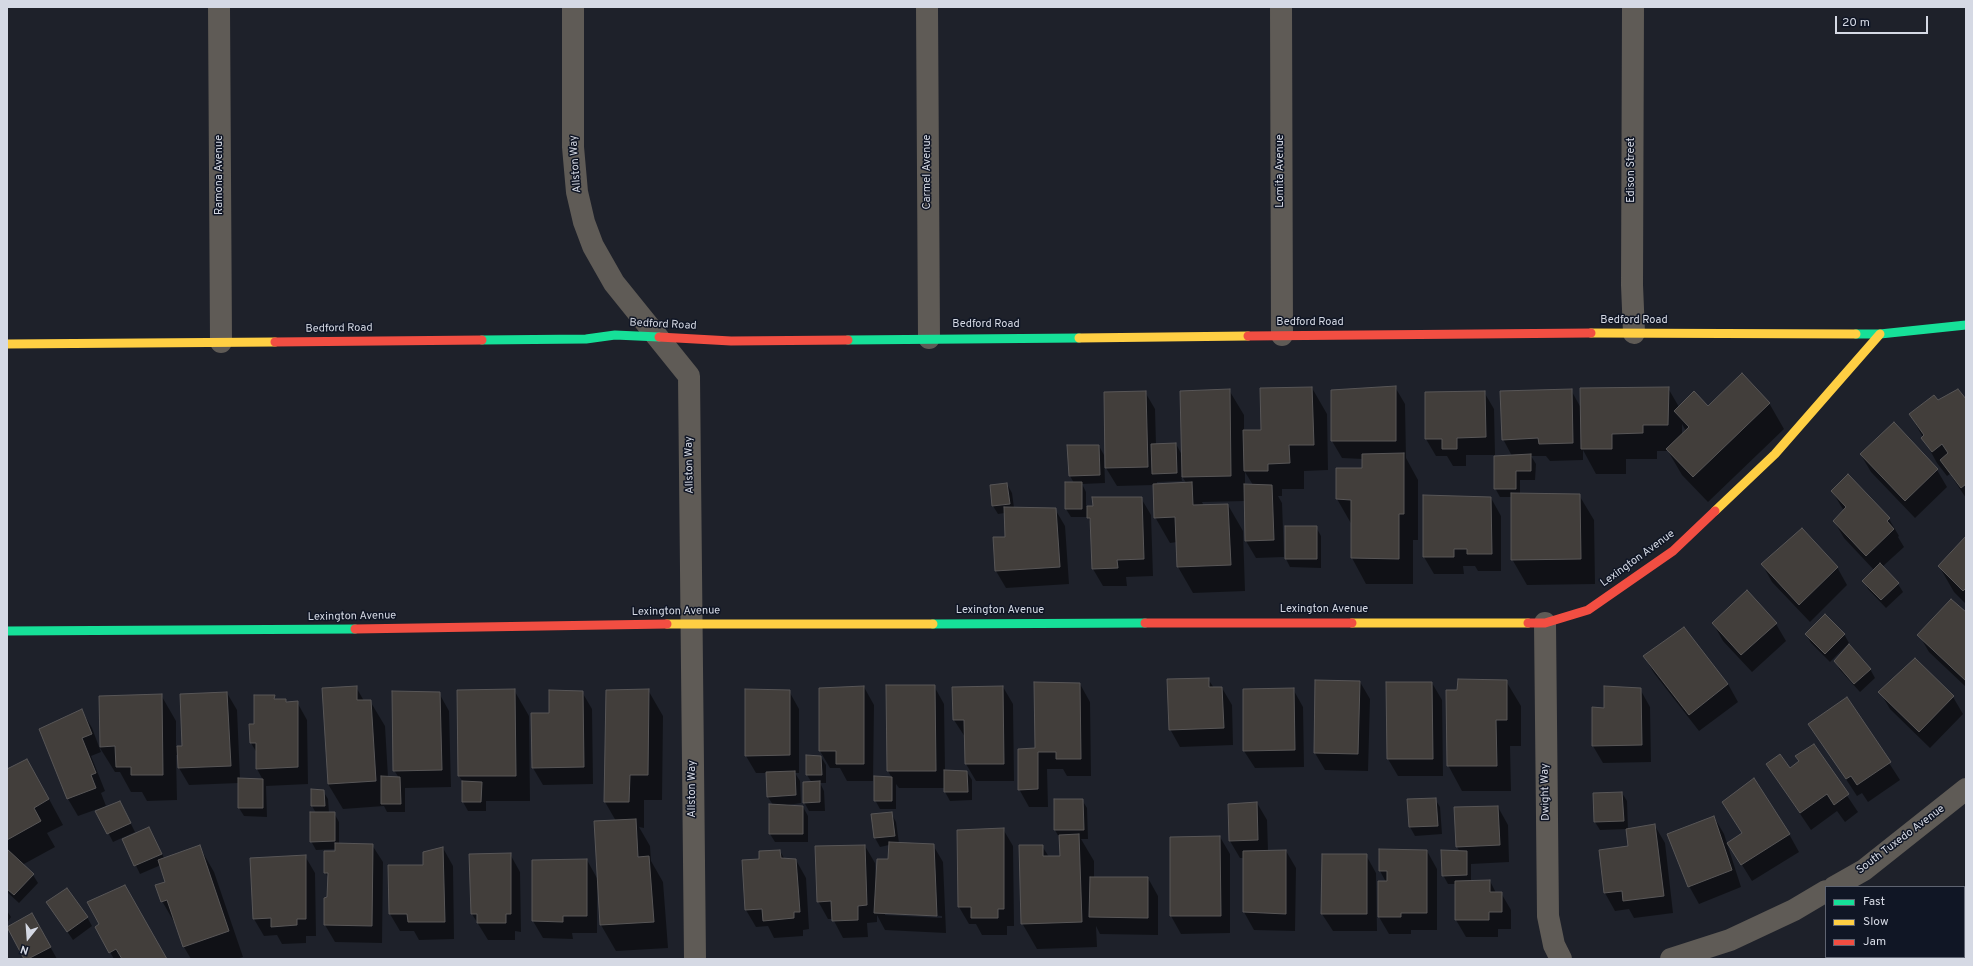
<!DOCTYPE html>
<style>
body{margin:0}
#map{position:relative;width:1973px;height:966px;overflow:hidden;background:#1e212a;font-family:Overpass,sans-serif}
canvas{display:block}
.frame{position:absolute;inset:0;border:8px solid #d5d9e4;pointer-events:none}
.legend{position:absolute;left:1825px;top:886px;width:140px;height:72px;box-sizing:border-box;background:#101625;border:1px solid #5f6471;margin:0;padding:5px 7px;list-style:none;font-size:12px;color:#d5d9e4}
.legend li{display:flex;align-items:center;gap:8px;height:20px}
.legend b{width:20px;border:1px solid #5f6471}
.north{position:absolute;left:8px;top:918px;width:40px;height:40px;-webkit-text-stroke:3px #101625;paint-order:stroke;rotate:197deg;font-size:11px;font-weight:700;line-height:16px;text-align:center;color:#d5d9e4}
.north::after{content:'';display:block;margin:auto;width:14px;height:18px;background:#d5d9e4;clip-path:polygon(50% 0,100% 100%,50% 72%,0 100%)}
.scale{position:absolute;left:1835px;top:16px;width:93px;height:18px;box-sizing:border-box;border:2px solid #d5d9e4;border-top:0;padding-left:5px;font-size:12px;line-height:14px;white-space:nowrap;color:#d5d9e4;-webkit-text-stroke:3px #101625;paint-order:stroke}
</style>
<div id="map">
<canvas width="1973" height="966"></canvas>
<div class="frame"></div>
<ul class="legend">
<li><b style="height:5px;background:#16e098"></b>Fast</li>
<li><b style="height:5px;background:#ffcf43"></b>Slow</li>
<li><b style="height:5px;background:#f24e42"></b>Jam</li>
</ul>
<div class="north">N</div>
<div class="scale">20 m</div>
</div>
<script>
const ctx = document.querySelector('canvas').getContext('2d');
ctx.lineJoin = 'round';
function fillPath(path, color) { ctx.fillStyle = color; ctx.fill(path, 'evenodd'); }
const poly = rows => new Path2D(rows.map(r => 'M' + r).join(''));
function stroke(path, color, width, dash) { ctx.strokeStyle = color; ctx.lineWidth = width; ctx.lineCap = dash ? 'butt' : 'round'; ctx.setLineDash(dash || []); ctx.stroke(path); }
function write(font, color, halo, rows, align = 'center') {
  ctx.font = font + ' Overpass,sans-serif'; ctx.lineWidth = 3; ctx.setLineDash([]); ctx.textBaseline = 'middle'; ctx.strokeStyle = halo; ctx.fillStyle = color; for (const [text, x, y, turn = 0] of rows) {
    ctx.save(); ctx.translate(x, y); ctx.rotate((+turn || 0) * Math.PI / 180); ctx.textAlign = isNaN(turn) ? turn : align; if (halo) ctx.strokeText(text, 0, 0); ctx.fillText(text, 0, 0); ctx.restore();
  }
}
const shadow = poly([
 [1395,387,1405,404,1406,458,1418,480,1418,540,1413,540,1413,584,1366,584,1352,558,1352,525,1337,499,1337,469,1363,469,1363,459,1342,458,1332,441,1332,391],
 [1312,388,1327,414,1328,470,1304,471,1304,489,1282,489,1282,496,1278,496,1282,503,1284,557,1256,558,1246,541,1245,501,1202,502,1204,506,1228,505,1243,531,1245,591,1193,593,1178,567,1177,542,1170,543,1155,517,1154,485,1117,486,1106,468,1105,393,1145,392,1155,409,1156,445,1176,444,1182,455,1229,390,1244,415,1244,431,1262,431],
 [1245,472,1253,485,1245,485],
 [1181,475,1187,484,1157,485,1157,482,1182,481],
 [1668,388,1679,407,1769,403,1784,429,1708,502,1682,475,1668,451,1657,451,1657,459,1626,459,1626,474,1596,474,1583,450,1583,460,1550,461,1546,456,1531,456,1536,464,1535,480,1520,480,1520,494,1579,495,1594,520,1595,584,1527,585,1512,559,1512,497,1500,497,1495,488,1512,456,1503,439,1571,390,1581,408],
 [1682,424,1686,431,1682,435],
 [1484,392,1494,409,1495,455,1466,455,1466,466,1453,466,1447,456,1436,456,1426,439],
 [1966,401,1966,498,1950,474,1947,476,1937,463,1910,414,1938,402],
 [1099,446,1104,455,1105,483,1082,484,1086,492,1086,507,1141,498,1151,515,1153,576,1126,577,1127,586,1103,586,1093,569,1091,524,1088,517,1071,517,1066,509,1074,483,1070,476],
 [1861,455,1937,470,1947,487,1915,518,1871,472],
 [1007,484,1012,493,1014,508,1055,509,1065,526,1069,584,1006,588,996,571,1006,538,1005,513,998,514,993,506],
 [1832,491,1889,519,1899,536,1898,537,1904,547,1882,567,1898,584,1903,592,1886,608,1868,589,1864,581,1874,570,1844,538,1834,521,1844,511],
 [1491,498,1501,516,1501,571,1478,571,1475,566,1463,566,1464,574,1434,574,1424,557],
 [1316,527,1321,536,1321,568,1290,567,1286,559],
 [1966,537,1966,604,1954,592,1939,566],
 [1762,564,1837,567,1847,585,1810,622,1772,582],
 [1747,592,1776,624,1786,641,1752,672,1723,641,1713,623],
 [1966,613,1966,687,1929,652,1919,635],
 [1806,634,1844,634,1849,643,1830,662,1811,643],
 [1644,656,1728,684,1738,702,1699,731,1654,673],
 [1835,661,1870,669,1875,678,1860,692,1840,670],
 [1208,679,1214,688,1222,688,1232,705,1233,745,1180,747,1170,729],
 [1506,681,1521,706,1521,746,1510,746,1511,791,1462,791,1448,765,1458,691],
 [1360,682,1370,699,1368,771,1325,770,1315,753],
 [1432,683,1442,700,1443,776,1398,776,1388,759],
 [1080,684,1090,702,1091,776,1067,776,1063,769,1047,769,1048,807,1029,807,1019,789,1036,749],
 [887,686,934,686,944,704,945,771,967,772,972,780,972,800,950,801,945,792,945,788,899,788,896,784,896,809,880,809,875,800,875,777,892,778,888,771],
 [356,687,364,701,370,701,385,726,388,777,399,778,394,770,439,693,449,711,451,787,405,788,405,812,387,812,384,806,343,809,328,784],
 [864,687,874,705,873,781,847,781,840,768,830,768,820,751],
 [1003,687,1013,704,1014,781,976,781,966,764,965,737,954,720],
 [1293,689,1303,707,1304,767,1255,768,1244,751],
 [1640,689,1650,707,1651,762,1603,763,1593,746,1605,709],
 [514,690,529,716,530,801,486,801,486,811,468,811,463,802,463,782,459,776,458,691],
 [648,690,663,716,662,800,644,800,644,828,639,827,650,846,651,861,663,882,668,948,616,951,601,925,598,881,597,881,597,933,572,933,573,939,543,938,533,921,533,861,587,860,598,880,616,821,605,802],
 [789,691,799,709,799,773,795,773,800,781,801,803,781,806,803,807,808,816,808,842,775,842,770,834,773,805,768,797,767,773,756,773,746,756],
 [582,692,592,709,593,784,543,785,533,768,550,714],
 [1880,692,1953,697,1963,714,1930,748,1890,709],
 [227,693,237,710,240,779,263,780,257,769,257,753,251,743,250,725,255,725,274,696,276,700,297,702,307,720,308,784,266,786,267,817,244,816,239,808,239,783,189,785,179,768,178,755,176,755,177,800,147,801,142,792,131,792,120,772,115,772,100,748,100,697,161,695,176,721,176,747,183,747],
 [1847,698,1900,780,1868,802,1862,793,1857,796,1810,724],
 [82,711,92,728,101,752,91,756,105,791,101,793,106,806,78,816,68,799,41,729],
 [1813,745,1858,812,1845,822,1837,811,1811,830,1767,765,1789,769,1800,762],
 [821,757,826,765,826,783,820,783,824,791,825,811,809,811,804,802,812,783,807,775],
 [7,771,42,786,63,825,47,833,55,847,22,865,33,875,38,883,19,903,7,892],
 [312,790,323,791,328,799,329,813,334,813,339,822,339,844,372,845,383,862,382,943,335,942,325,925,329,879,325,872,336,849,316,850,311,841,316,813,312,806],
 [1622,793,1627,801,1628,830,1655,826,1665,843,1673,913,1634,918,1629,909,1615,911,1605,893,1600,851,1629,847,1627,829,1600,830,1595,822],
 [1435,799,1440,807,1442,834,1415,836,1410,827,1408,800],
 [1055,800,1082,800,1087,808,1088,839,1081,839,1094,861,1094,878,1148,878,1158,896,1158,935,1100,934,1096,926,1097,947,1037,949,1022,923,1042,846,1049,857,1061,857,1060,839,1055,830],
 [1723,802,1789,834,1799,852,1752,881,1739,860,1743,834],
 [1257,803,1267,820,1268,851,1286,851,1296,868,1295,931,1254,930,1244,912,1244,858,1240,858,1230,841],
 [1498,807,1508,825,1509,862,1471,864,1471,881,1490,881,1496,893,1501,893,1511,910,1511,929,1498,929,1498,937,1466,937,1456,920,1456,884,1448,884,1443,875,1460,852,1457,847],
 [124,810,135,832,113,842,97,811],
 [891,813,896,822,899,843,933,845,943,862,946,933,885,930,877,915,877,922,867,923,868,937,843,938,833,919,828,919,818,901,865,846,875,863,876,882,877,882,889,860,889,845,880,847,875,838,873,815],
 [885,913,942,916,942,918,885,915],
 [1714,817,1724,834,1741,887,1699,904,1689,886],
 [149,828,164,858,199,846,214,872,243,957,236,959,191,959,184,947,177,927,162,901,166,882,161,865,140,874,123,839],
 [1003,829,1013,846,1014,926,1007,926,1007,935,982,935,976,924,969,924,959,907],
 [1220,837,1230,854,1230,933,1181,934,1171,916,1171,838],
 [443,848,453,866,454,939,419,940,414,931,400,931,390,914,424,866],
 [780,851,785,860,796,860,806,878,809,929,803,930,803,936,774,938,768,926,756,927,746,910,760,860],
 [1427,851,1437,869,1437,930,1411,930,1411,934,1389,934,1379,917,1386,882,1380,871],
 [510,854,520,872,521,932,515,931,515,940,488,940,472,914],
 [1366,855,1376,873,1377,931,1333,931,1322,914],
 [305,856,315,873,316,936,306,936,306,943,282,944,277,935,264,936,254,919],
 [47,902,87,917,92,926,73,940],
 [7,911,11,917,7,923],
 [96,927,166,959,114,959],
 [42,932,57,959,25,959],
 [1841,957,1856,957,1857,959,1837,959],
 [1884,957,1949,957,1949,959,1884,959]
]);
const building = poly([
 [1742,373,1770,403,1693,477,1666,449,1689,427,1674,411,1694,391,1708,406,1742,373],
 [1396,386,1396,441,1331,441,1331,390,1396,386],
 [1312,387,1314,445,1289,445,1290,463,1268,464,1268,471,1244,471,1243,430,1261,430,1260,388,1312,387],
 [1669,387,1668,425,1643,425,1643,433,1612,434,1612,449,1581,449,1580,388,1669,387],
 [1230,389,1231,476,1182,477,1180,391,1230,389],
 [1572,389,1573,443,1539,444,1538,438,1502,440,1500,391,1572,389],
 [1958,389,1966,399,1966,484,1961,488,1940,460,1948,453,1942,444,1932,452,1921,438,1924,435,1909,414,1934,395,1938,400,1958,389],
 [1146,391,1148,467,1105,468,1104,392,1146,391],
 [1485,391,1486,437,1457,438,1457,449,1442,449,1442,439,1425,439,1425,392,1485,391],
 [1894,422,1938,469,1905,501,1860,454,1894,422],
 [1176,443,1177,473,1152,474,1151,444,1176,443],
 [1067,445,1099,445,1100,475,1069,476,1067,445],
 [1404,453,1404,514,1399,514,1399,559,1351,558,1351,500,1336,499,1336,468,1362,468,1362,454,1404,453],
 [1531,454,1531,471,1516,471,1516,489,1494,489,1494,456,1531,454],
 [1848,474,1890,518,1887,521,1894,529,1866,556,1833,521,1846,507,1831,491,1848,474],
 [1065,482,1082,482,1082,509,1065,509,1065,482],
 [1192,482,1193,505,1228,504,1231,565,1177,567,1175,517,1154,518,1153,484,1192,482],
 [1007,483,1010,504,992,506,990,485,1007,483],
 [1244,484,1272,485,1274,540,1245,541,1244,484],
 [1511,493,1580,494,1581,559,1511,560,1511,493],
 [1423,495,1491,497,1492,554,1467,554,1467,549,1454,549,1454,557,1423,557,1423,495],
 [1092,497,1142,497,1144,559,1117,560,1118,568,1092,569,1090,518,1087,518,1087,506,1093,506,1092,497],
 [1004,507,1056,508,1060,567,995,571,993,537,1005,537,1004,507],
 [1285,526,1317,526,1317,559,1285,559,1285,526],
 [1802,528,1838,567,1799,605,1761,564,1802,528],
 [1966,536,1966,588,1963,591,1938,566,1966,536],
 [1880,563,1899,583,1881,600,1862,581,1880,563],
 [1747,590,1777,623,1741,655,1712,623,1747,590],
 [1951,599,1966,612,1966,681,1917,635,1951,599],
 [1825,614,1845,634,1825,654,1805,634,1825,614],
 [1684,627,1728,684,1689,715,1643,656,1684,627],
 [1849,644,1871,669,1854,684,1834,661,1849,644],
 [1915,658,1954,696,1919,732,1878,692,1915,658],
 [1209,678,1209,687,1222,687,1224,728,1169,730,1167,679,1209,678],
 [1458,679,1507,680,1507,720,1496,720,1497,766,1447,766,1446,690,1457,690,1458,679],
 [1315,680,1360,681,1358,754,1314,753,1315,680],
 [1034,682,1080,683,1081,759,1056,759,1056,752,1038,752,1038,789,1018,790,1018,749,1035,748,1034,682],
 [1386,682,1432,682,1433,759,1387,759,1386,682],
 [886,685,935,685,936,771,887,771,886,685],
 [357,686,357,700,371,700,376,781,328,784,322,688,357,686],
 [864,686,864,764,836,764,836,751,819,751,819,688,864,686],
 [1003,686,1004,764,965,764,964,720,953,720,952,687,1003,686],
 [1604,686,1641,688,1642,745,1592,746,1592,707,1604,708,1604,686],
 [1294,688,1295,750,1243,751,1243,689,1294,688],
 [515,689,516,776,458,776,457,690,515,689],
 [649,689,648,775,630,775,629,802,604,802,606,690,649,689],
 [745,689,790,690,790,755,745,756,745,689],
 [549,690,583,691,584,767,532,768,531,713,549,713,549,690],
 [392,691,440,692,442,770,393,771,392,691],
 [227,692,231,766,178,768,177,746,182,746,180,694,227,692],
 [162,694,163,775,131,775,131,767,116,767,115,746,100,747,99,696,162,694],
 [254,695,275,695,274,699,286,699,286,702,298,701,298,767,256,769,256,743,250,743,249,724,254,724,254,695],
 [1847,697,1891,762,1857,785,1851,776,1846,779,1808,724,1847,697],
 [82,709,92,734,82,738,96,773,91,775,96,788,67,799,39,729,82,709],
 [1814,744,1849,794,1834,805,1827,794,1800,813,1766,764,1780,754,1790,768,1799,761,1795,756,1814,744],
 [806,755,821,756,822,775,806,775,806,755],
 [27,759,49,799,34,808,41,821,7,840,7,769,27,759],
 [944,770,967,771,968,792,944,792,944,770],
 [795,771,796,795,767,797,766,772,795,771],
 [381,776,400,777,401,804,381,804,381,776],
 [874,776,892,777,892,801,874,801,874,776],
 [238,778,263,779,263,808,238,808,238,778],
 [1754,778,1790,834,1741,865,1727,843,1742,833,1722,802,1754,778],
 [462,781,482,782,481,802,462,802,462,781],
 [820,781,820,802,803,803,803,782,820,781],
 [311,789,324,790,325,806,311,806,311,789],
 [1622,792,1624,821,1594,822,1593,793,1622,792],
 [1436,798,1438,826,1409,827,1407,799,1436,798],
 [1054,799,1083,799,1084,830,1054,830,1054,799],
 [120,801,131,823,107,834,95,811,120,801],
 [1257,802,1258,840,1229,841,1228,804,1257,802],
 [769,804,803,806,803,834,769,834,769,804],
 [1498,806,1500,845,1456,847,1454,807,1498,806],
 [310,812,335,812,335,841,310,842,310,812],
 [892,812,895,836,874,838,871,814,892,812],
 [1714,816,1732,870,1688,887,1667,834,1714,816],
 [636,819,638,857,649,856,654,922,600,925,594,821,636,819],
 [1655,824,1664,896,1623,901,1622,891,1604,893,1599,850,1628,846,1626,829,1655,824],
 [149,827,162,854,134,866,122,839,149,827],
 [1004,828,1004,909,998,909,998,918,971,918,971,907,958,907,957,830,1004,828],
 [1079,834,1082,922,1021,924,1019,845,1043,845,1043,856,1060,856,1059,835,1079,834],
 [1220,836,1221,916,1170,916,1170,837,1220,836],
 [889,842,934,844,937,916,874,913,877,859,888,859,889,842],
 [335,843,373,844,372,926,324,925,324,898,327,897,328,873,324,873,324,851,335,851,335,843],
 [200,845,229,931,183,947,167,900,161,902,155,885,165,882,158,860,200,845],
 [865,845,867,905,858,906,858,920,832,921,831,901,817,902,815,846,865,845],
 [443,847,445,922,408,922,407,914,389,914,388,865,423,865,423,852,443,847],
 [7,849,34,874,14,895,7,889,7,849],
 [1379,849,1427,850,1427,913,1401,913,1401,917,1378,917,1378,881,1387,881,1387,871,1379,871,1379,849],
 [780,850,781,858,796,859,800,912,794,912,794,918,763,921,762,909,745,910,742,860,759,859,759,851,780,850],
 [1286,850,1286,914,1243,912,1243,851,1286,850],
 [1441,850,1467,851,1467,875,1442,876,1441,850],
 [511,853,511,914,506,914,506,923,477,923,477,914,471,914,469,854,511,853],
 [1322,854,1367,854,1367,914,1321,914,1322,854],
 [306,855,306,919,297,919,297,925,271,927,271,918,253,919,250,858,306,855],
 [587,859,587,916,563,916,563,922,532,921,532,860,587,859],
 [1090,877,1148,877,1148,918,1089,917,1090,877],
 [1490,880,1490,892,1502,892,1502,912,1489,912,1489,920,1455,920,1455,881,1490,880],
 [125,885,167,959,122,959,116,949,109,953,95,927,99,924,87,902,125,885],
 [67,888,88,917,67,932,46,902,67,888],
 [32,913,51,947,28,959,24,959,7,927,32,913],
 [1883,957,1941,957,1941,959,1883,959,1883,957]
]);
const street = poly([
 [219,7,221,342],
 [573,7,573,147,577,192,584,222,593,246,614,283,689,376,695,959],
 [927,7,929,338],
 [1281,7,1282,335],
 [1633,7,1632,285,1634,333],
 [1545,623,1548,916,1554,945,1561,959],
 [1834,887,1864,870,1966,789],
 [1671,959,1730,940,1794,910,1826,891]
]);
const fast = poly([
 [1856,334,1880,334,1966,325],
 [482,340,586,339,615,335,659,337],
 [848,340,1079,338],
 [933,624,1145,623],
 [7,631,355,629]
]);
const slow = poly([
 [1591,333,1856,334],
 [1079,338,1248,336],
 [7,344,275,342],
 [1715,511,1775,454,1880,334],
 [1352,623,1528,623],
 [667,624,933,624]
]);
const jam = poly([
 [1248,336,1591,333],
 [659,337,731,341,848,340],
 [275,342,482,340],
 [1145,623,1352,623],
 [1528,623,1545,623,1588,610,1673,551,1715,511],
 [355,629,667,624]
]);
const streetNames = [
 ["Allston Way",576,164,-94],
 ["Edison Street",1632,170,-90],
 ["Lomita Avenue",1281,171,-90],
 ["Carmel Avenue",928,172,-90],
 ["Ramona Avenue",220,175,-90],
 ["Bedford Road",1634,321],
 ["Bedford Road",1310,323],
 ["Bedford Road",663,325,3],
 ["Bedford Road",986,325],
 ["Bedford Road",339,329,-1],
 ["Allston Way",690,465,-91],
 ["Lexington Avenue",1638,559,-36],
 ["Lexington Avenue",1324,610],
 ["Lexington Avenue",1000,611],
 ["Lexington Avenue",676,612,-1],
 ["Lexington Avenue",352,617,-1],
 ["Allston Way",693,789,-90],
 ["Dwight Way",1546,792,-91],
 ["South Tuxedo Avenue",1901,840,-37]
];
fillPath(shadow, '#0007');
fillPath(building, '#423e3b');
stroke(building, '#585657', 1);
stroke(street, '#5f5b56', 22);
stroke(fast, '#16e098', 9);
stroke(slow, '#ffcf43', 9);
stroke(jam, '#f24e42', 9);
write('11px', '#d5d9e4', '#101625', streetNames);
</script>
